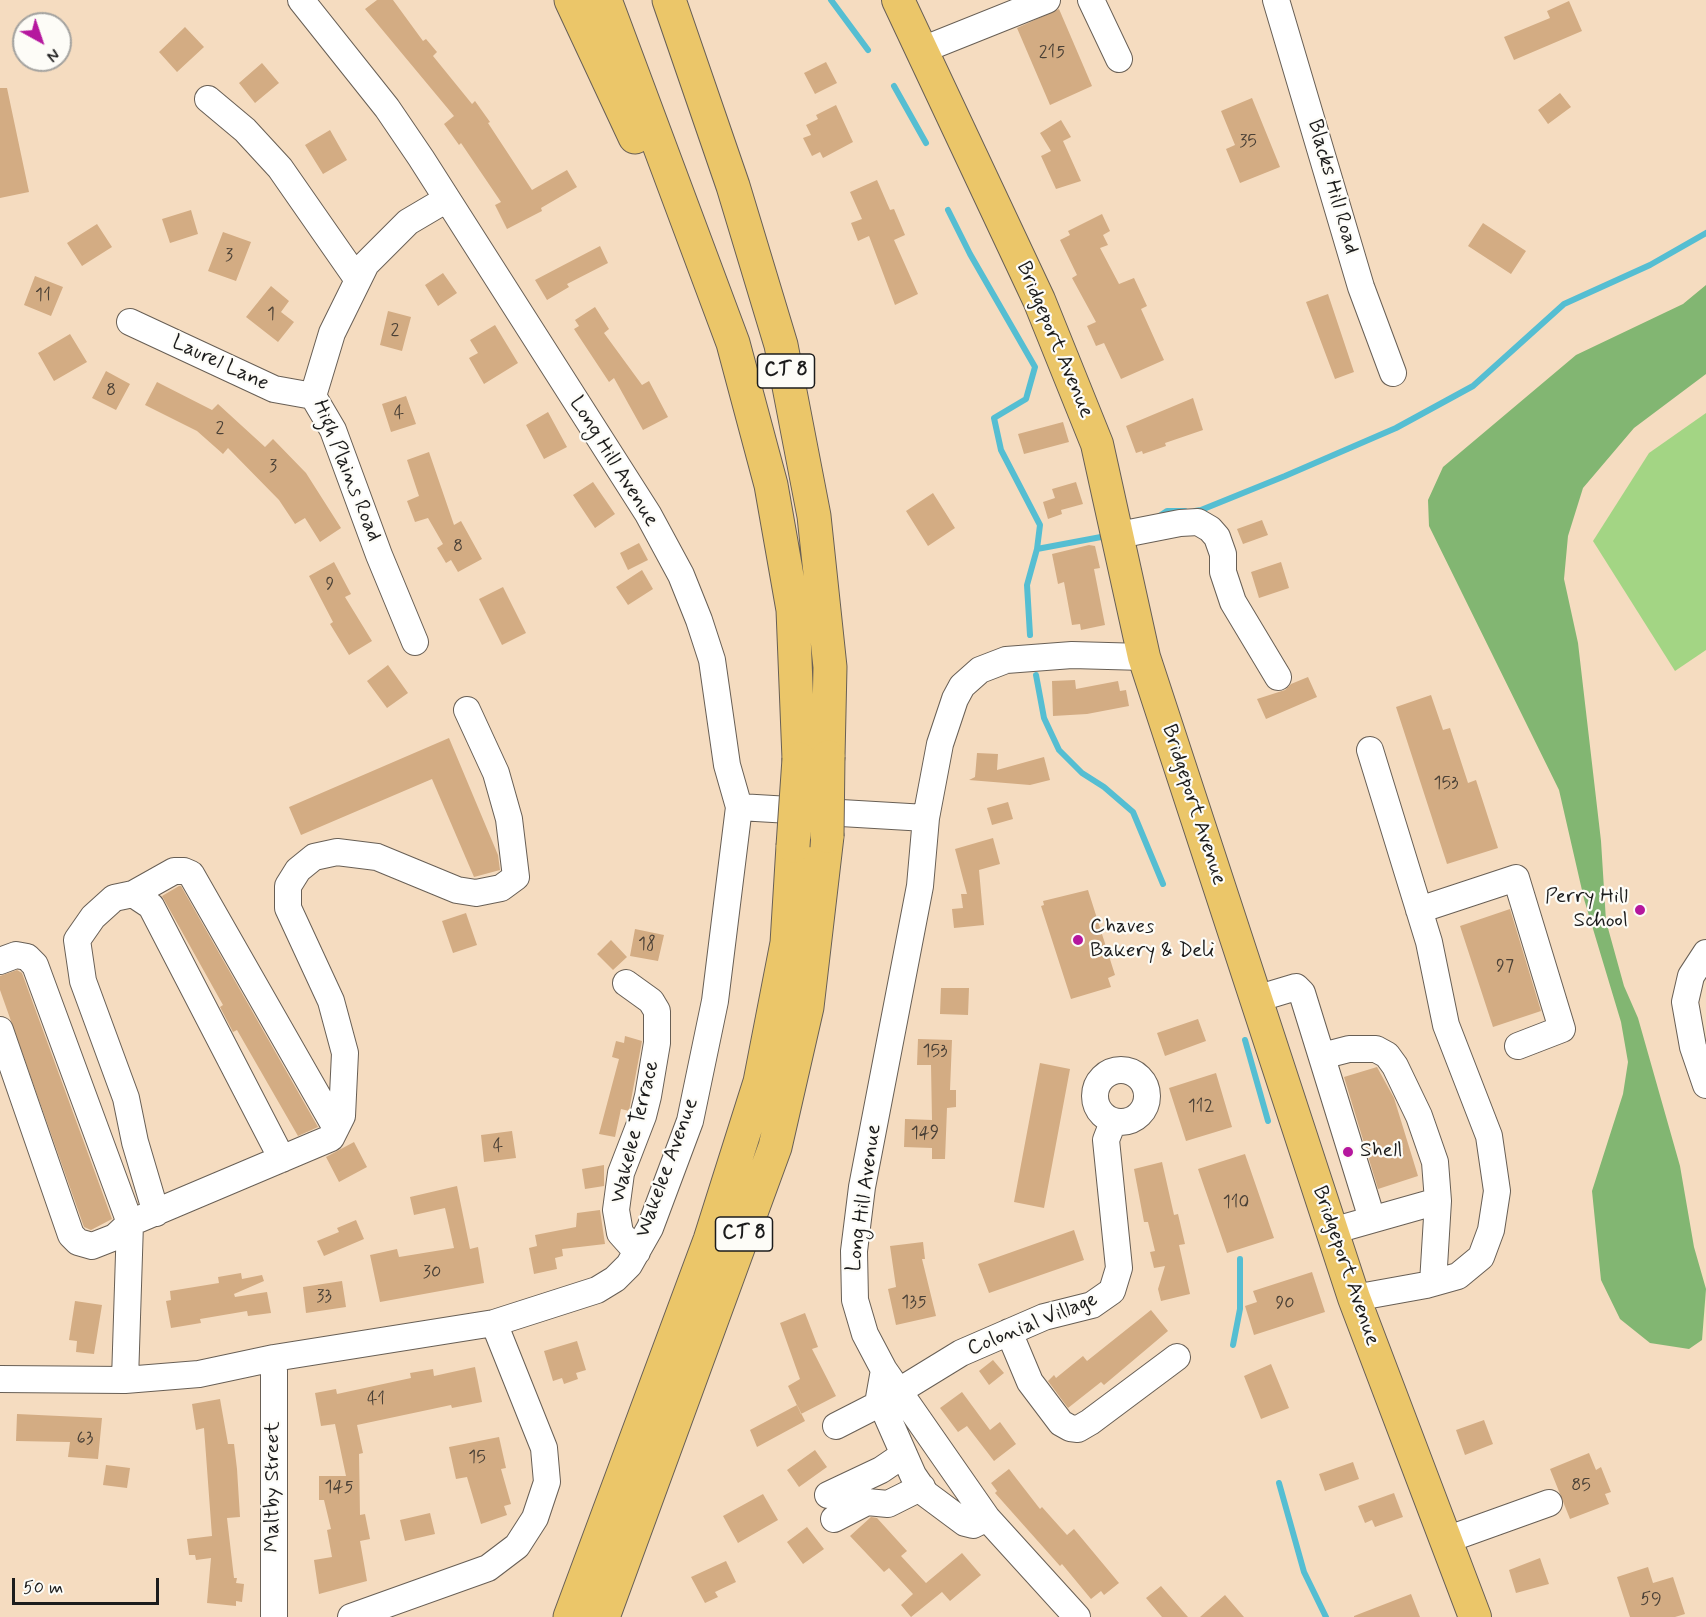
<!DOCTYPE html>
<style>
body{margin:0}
#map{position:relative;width:1706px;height:1617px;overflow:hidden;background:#f5dcc0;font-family:Mynerve,sans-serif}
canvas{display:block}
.north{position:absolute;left:12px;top:12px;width:60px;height:60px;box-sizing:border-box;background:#fdfcf7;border:2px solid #a3a29f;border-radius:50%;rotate:140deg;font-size:16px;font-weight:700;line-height:24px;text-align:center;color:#1c1c1c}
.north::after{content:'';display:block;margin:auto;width:21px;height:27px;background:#b5179e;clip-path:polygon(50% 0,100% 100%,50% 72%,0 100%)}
.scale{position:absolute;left:12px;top:1578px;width:147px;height:27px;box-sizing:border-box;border:3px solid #1c1c1c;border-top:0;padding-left:8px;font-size:18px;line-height:21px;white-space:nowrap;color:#1c1c1c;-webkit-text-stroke:4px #fdfcf7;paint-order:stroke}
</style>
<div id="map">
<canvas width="1706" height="1617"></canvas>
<div class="north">N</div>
<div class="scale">50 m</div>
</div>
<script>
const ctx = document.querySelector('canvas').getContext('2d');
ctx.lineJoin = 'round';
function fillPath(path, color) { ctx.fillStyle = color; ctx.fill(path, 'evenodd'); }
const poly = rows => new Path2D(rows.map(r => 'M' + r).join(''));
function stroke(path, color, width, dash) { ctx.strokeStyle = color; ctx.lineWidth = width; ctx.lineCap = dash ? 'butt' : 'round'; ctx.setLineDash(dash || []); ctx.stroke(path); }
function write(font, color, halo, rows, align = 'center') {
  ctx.font = font + ' Mynerve,sans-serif'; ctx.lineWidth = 4.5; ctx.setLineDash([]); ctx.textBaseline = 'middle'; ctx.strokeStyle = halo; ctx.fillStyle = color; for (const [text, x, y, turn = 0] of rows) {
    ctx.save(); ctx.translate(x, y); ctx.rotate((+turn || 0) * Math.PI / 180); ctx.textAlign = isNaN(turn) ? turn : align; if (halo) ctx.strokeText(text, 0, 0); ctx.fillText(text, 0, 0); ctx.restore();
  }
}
const green = poly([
 [1706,413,1706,650,1675,671,1593,541,1649,453]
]);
const forest = poly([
 [1706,285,1706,374,1634,428,1583,488,1568,536,1564,579,1578,643,1601,841,1606,921,1624,986,1638,1018,1680,1166,1694,1247,1706,1289,1702,1340,1689,1349,1650,1343,1620,1319,1601,1280,1592,1191,1623,1094,1628,1062,1621,1022,1584,899,1559,790,1429,526,1428,500,1443,467,1576,355,1683,304]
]);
const stream = poly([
 [831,0,868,50],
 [894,86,926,143],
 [948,210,970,254,1035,367,1026,399,994,418,1001,450,1040,525,1037,549,1027,585,1030,635],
 [1195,511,1201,510,1285,476,1396,428,1473,386,1564,304,1650,265,1706,233],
 [1158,517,1167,511,1185,511],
 [1037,549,1101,537],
 [1036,675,1044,718,1059,750,1082,773,1104,787,1133,812,1163,884],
 [1245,1040,1268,1121],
 [1233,1345,1240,1309,1240,1259],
 [1279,1483,1304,1572,1326,1617]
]);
const building = poly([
 [377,0,393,0,423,41,426,39,437,52,433,56,472,104,475,101,490,122,488,123,532,190,567,170,577,187,541,208,542,211,507,229,495,205,501,202,461,143,459,145,444,124,454,116,365,9],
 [1569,1,1582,31,1514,60,1504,37,1550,18,1547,11],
 [1059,9,1092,86,1050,105,1017,28],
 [185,27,204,47,177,72,159,52],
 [826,62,837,83,815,94,804,73],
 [262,63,279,83,255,103,239,83],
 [0,88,7,88,29,192,0,198],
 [1560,93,1571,107,1548,124,1538,110],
 [1252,98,1280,167,1240,183,1226,149,1235,145,1221,111],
 [836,105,853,142,823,158,820,152,812,156,803,138,811,135,806,125,818,119,816,115],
 [1061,120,1071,137,1063,141,1081,181,1056,189,1041,156,1051,151,1040,133],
 [330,130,347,160,323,174,305,145],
 [877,180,890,210,894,209,905,235,894,240,918,294,895,305,869,236,858,241,851,223,862,219,850,192],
 [191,210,198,234,170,243,162,219],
 [1102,214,1110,231,1103,235,1108,245,1100,248,1119,284,1134,278,1147,306,1141,309,1164,360,1121,379,1104,343,1096,346,1087,326,1096,322,1072,278,1077,275,1060,240,1070,235,1068,231],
 [1483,223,1526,251,1511,274,1468,246],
 [97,224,112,247,82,266,67,243],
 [223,232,251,242,236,281,208,271],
 [600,246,608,263,567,284,569,287,547,300,535,280],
 [443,273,457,293,438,306,425,285],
 [35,276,63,287,51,316,24,305],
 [271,286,289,301,281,312,294,322,278,342,246,317],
 [1328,294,1354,372,1335,379,1306,302],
 [595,307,609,329,604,333,642,385,649,381,668,417,643,430,614,378,609,382,574,329,579,326,575,320],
 [388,311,411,317,402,351,380,345],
 [495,325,518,363,484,384,469,358,478,353,470,340],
 [70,334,87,362,54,381,38,353],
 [106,371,130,384,116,410,92,398],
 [157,382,212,410,218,404,265,447,273,439,306,473,341,528,320,542,305,518,295,524,279,500,228,448,223,454,197,431,145,405],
 [406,396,416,424,391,432,382,404],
 [1193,398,1203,430,1165,443,1166,446,1143,454,1142,451,1136,453,1126,426],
 [548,412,567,447,544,459,526,425],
 [1063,422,1069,442,1024,454,1018,434],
 [429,452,454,525,461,521,482,559,458,572,451,560,446,563,437,548,443,544,428,518,415,522,407,501,419,496,407,460],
 [593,482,615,514,595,528,573,495],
 [1076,482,1083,504,1061,510,1062,514,1048,519,1043,502,1055,498,1052,489],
 [933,493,955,528,928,546,906,511],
 [1262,520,1268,535,1243,544,1237,529],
 [639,543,648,560,628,570,620,553],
 [1089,545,1095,546,1100,568,1094,569,1105,625,1081,630,1080,624,1072,625,1064,582,1058,584,1052,554],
 [334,562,351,594,345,597,372,641,349,655,330,624,333,622,309,576],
 [1281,562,1289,588,1259,598,1251,572],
 [642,570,653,589,628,605,616,587],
 [503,587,526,633,502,645,479,599],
 [388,665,408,693,387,708,367,681],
 [1308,677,1317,697,1266,719,1257,699,1285,690,1291,684],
 [1075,680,1076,689,1118,681,1120,691,1126,690,1129,706,1087,714,1053,716,1052,681],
 [1431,695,1443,730,1450,728,1468,783,1476,780,1498,848,1447,864,1396,707],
 [449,738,498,855,500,870,474,877,432,779,301,835,289,807],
 [977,753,998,754,997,770,1044,757,1050,780,1030,785,969,780,975,777],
 [1008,802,1013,819,992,825,987,808],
 [993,838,1000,864,979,870,984,925,954,928,952,909,963,908,961,894,967,894,955,849],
 [179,886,181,886,318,1127,298,1136,237,1030,233,1032,220,1007,223,1005,162,896],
 [1088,890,1115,975,1108,978,1111,987,1071,999,1041,906,1044,905,1043,901],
 [1510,909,1541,1011,1493,1027,1460,926],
 [466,913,477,945,453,953,442,921],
 [635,929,664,935,658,961,630,956],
 [611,940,627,957,613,970,597,954],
 [17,970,22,973,112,1219,91,1230,84,1227,0,990,0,976],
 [941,988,969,988,968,1015,940,1014],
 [1198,1019,1206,1041,1165,1056,1157,1033],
 [625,1036,642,1041,629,1111,621,1109,615,1137,599,1134,619,1059,612,1057,616,1041,624,1043],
 [918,1039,952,1040,950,1090,956,1090,956,1107,947,1108,945,1159,932,1159,932,1148,904,1147,905,1119,932,1120,931,1065,917,1065],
 [1040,1063,1070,1069,1044,1208,1014,1202],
 [1377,1067,1394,1098,1418,1176,1378,1189,1344,1077],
 [1216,1073,1232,1127,1186,1141,1169,1088],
 [512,1131,516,1158,484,1162,481,1135],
 [354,1142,367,1167,339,1182,326,1157],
 [1245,1154,1274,1238,1227,1253,1198,1169],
 [1162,1162,1174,1215,1178,1214,1185,1244,1179,1245,1190,1294,1161,1301,1158,1289,1165,1266,1154,1268,1150,1252,1155,1251,1148,1222,1144,1222,1134,1169],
 [604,1165,604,1186,585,1189,582,1169],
 [457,1186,470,1249,478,1247,484,1283,380,1302,370,1255,397,1249,399,1257,454,1248,445,1208,414,1215,410,1197],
 [600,1210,605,1244,562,1249,563,1256,555,1258,557,1269,534,1274,529,1248,537,1246,535,1235,576,1227,577,1213],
 [356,1220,364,1239,324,1256,317,1241,339,1232,337,1228],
 [1074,1230,1084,1260,989,1293,978,1264],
 [923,1242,925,1259,922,1259,936,1316,896,1325,888,1289,896,1287,890,1246],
 [1312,1272,1325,1312,1254,1335,1245,1306,1257,1302,1253,1291],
 [241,1273,242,1279,262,1275,264,1281,234,1294,235,1297,267,1292,271,1313,248,1316,247,1311,200,1319,201,1323,171,1328,166,1301,171,1300,170,1291,219,1283,218,1277],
 [342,1281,346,1307,306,1313,303,1287],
 [75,1301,102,1305,94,1354,76,1352,77,1341,69,1340],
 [1151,1310,1168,1331,1104,1385,1101,1382,1068,1408,1048,1381,1054,1375,1056,1378,1083,1356,1087,1361],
 [805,1313,818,1347,812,1349,836,1396,801,1414,788,1386,800,1379,780,1323],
 [577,1341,586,1370,576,1373,578,1379,564,1384,562,1378,553,1381,544,1351],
 [993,1360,1004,1373,989,1385,979,1371],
 [1271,1364,1289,1408,1261,1419,1244,1376],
 [475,1367,482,1402,452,1408,451,1405,357,1425,363,1453,359,1454,360,1515,365,1514,370,1539,360,1541,367,1581,319,1594,314,1560,332,1557,327,1530,331,1529,324,1500,319,1500,319,1476,346,1476,335,1424,321,1426,315,1393,336,1389,337,1394,411,1378,410,1373,433,1369,434,1376],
 [962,1392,990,1430,1000,1422,1016,1444,994,1461,967,1426,958,1432,940,1408],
 [220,1399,228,1444,234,1444,237,1469,240,1517,227,1518,234,1578,237,1578,236,1583,244,1584,242,1602,236,1601,236,1606,207,1603,211,1558,196,1560,195,1555,189,1555,187,1539,212,1536,204,1428,196,1430,192,1404],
 [797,1405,805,1421,757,1447,750,1430],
 [17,1414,102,1418,98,1459,68,1457,70,1442,16,1441],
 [1484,1420,1493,1444,1465,1455,1456,1430],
 [499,1437,506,1468,501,1469,511,1504,504,1506,507,1515,481,1524,467,1477,456,1479,449,1447],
 [815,1450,827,1467,799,1487,787,1470],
 [1589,1453,1596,1470,1601,1467,1611,1492,1605,1494,1609,1504,1570,1519,1550,1469],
 [1353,1462,1359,1479,1325,1491,1319,1474],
 [106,1465,130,1468,127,1488,103,1485],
 [1009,1469,1040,1509,1042,1507,1067,1535,1074,1529,1119,1583,1104,1595,1101,1591,1091,1599,1062,1564,1060,1566,995,1493,997,1491,991,1483],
 [1394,1493,1403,1517,1375,1527,1372,1520,1365,1523,1358,1506],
 [763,1494,778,1520,738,1543,723,1516],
 [430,1513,435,1534,405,1541,400,1520],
 [871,1517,877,1518,907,1551,901,1556,926,1583,962,1553,981,1575,950,1601,942,1592,911,1617,901,1605,913,1594,889,1568,884,1572,850,1536],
 [807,1527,824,1549,803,1564,787,1542],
 [1540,1558,1549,1584,1516,1593,1509,1570],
 [726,1561,736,1582,715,1592,718,1597,705,1603,691,1577],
 [1648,1567,1653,1583,1673,1577,1685,1614,1675,1617,1630,1617,1617,1577],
 [1161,1586,1188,1617,1162,1617,1146,1598],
 [1411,1594,1420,1617,1354,1617,1354,1616],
 [1225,1595,1244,1617,1200,1617]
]);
const minor = poly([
 [1091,0,1119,59],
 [1276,0,1361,287,1393,373],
 [922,50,1047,0],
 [208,99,245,130,280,168,358,280],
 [130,322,274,389,313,396],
 [1119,535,1180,523,1198,522,1210,529,1217,537,1223,554,1223,572,1233,602,1278,677],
 [415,642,379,555,333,430,313,396,332,333,366,264,408,222,447,199],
 [739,807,926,818],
 [133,894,174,871,184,871,191,874,336,1128],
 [1419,910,1516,878,1562,1029,1518,1046],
 [1706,953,1691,976,1685,1002,1693,1047,1706,1085],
 [0,961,16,955,27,957,35,965,130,1223,125,1380],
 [626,983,651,1001,657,1011,657,1043,648,1096,643,1116,621,1173,616,1210,620,1233,637,1252],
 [1256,999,1296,987,1302,993,1372,1219],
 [0,1030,71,1235,78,1242,92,1246,115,1237,130,1223,331,1138,342,1116,345,1053,331,1001,288,908,288,886,298,870,314,857,337,852,377,857,457,890,476,893,501,888,516,877,509,819,496,773,467,710],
 [1322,1056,1349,1049,1376,1049,1387,1055,1395,1066,1419,1116,1435,1162,1438,1201],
 '1095 1096a26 26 0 1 1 52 0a26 26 0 1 1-52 0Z',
 [156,1213,135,1142,126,1098,83,981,77,940,93,917,114,898,133,894,151,906,282,1159],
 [1332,1231,1438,1201,1433,1283],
 [1354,1298,1426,1285,1458,1276,1481,1257,1491,1230,1497,1191,1489,1136,1446,1025,1429,942,1370,750],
 [1009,1332,1030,1382,1061,1423,1070,1428,1078,1429,1090,1422,1177,1357],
 [274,1358,274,1617],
 [884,1370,879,1398,913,1475,926,1494,965,1523,973,1525,987,1518],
 [0,1379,125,1380,199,1374,274,1358,494,1323,597,1290,615,1279,629,1265,650,1228,690,1121,715,1001,739,807,727,765,712,660,699,620,681,575,648,514,421,158,387,108,301,0],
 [899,1391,961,1353,1044,1317,1092,1305,1112,1291,1119,1268,1106,1140,1113,1122],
 [836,1426,881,1403],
 [828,1495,881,1470,903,1455],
 [834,1519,867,1502,888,1504,922,1487],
 [1446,1540,1549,1503],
 [351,1617,488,1568,517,1546,535,1518,547,1482,544,1448,494,1323],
 [1077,1617,987,1518,884,1370,865,1334,855,1300,854,1251,862,1187,920,886,926,818,940,744,955,699,962,686,980,670,1006,660,1072,655,1144,657]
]);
const major = poly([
 [898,0,1039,300,1097,444,1144,657,1354,1298,1475,1617]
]);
const highway = poly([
 [571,0,635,137],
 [605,0,733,343,771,485,793,610,799,759],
 [669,0,733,186,781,345,814,516,830,667,828,757],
 [570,1617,710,1240,760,1082,787,943,793,846],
 [603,1617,775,1147,807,1007,827,836]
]);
const highwayBridge = poly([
 [827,836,828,757],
 [793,846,799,759]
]);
const markers = [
 [1640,910,6,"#b5179e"],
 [1078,940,6,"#b5179e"],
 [1348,1152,6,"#b5179e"]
];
const numberNames = [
 ["215",1052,53],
 ["35",1248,142],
 ["3",229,256],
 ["11",43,296],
 ["1",271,315],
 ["2",395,331],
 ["8",111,391],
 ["4",399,414],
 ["2",220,429],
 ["3",273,467],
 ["8",458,547],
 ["9",330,585],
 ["153",1446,784],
 ["18",647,945],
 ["97",1505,967],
 ["153",935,1052],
 ["112",1201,1107],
 ["149",925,1134],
 ["4",498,1147],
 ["110",1236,1203],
 ["30",432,1273],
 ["33",324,1297],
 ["135",914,1303],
 ["90",1285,1304],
 ["41",376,1400],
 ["63",85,1439],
 ["15",477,1458],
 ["85",1581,1486],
 ["145",339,1488],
 ["59",1651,1600]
];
const shields = [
 [786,371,57],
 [744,1234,57]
];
const shieldNames = [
 ["CT 8",786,371],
 ["CT 8",744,1234]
];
const streetNames = [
 ["Blacks Hill Road",1332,187,74],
 ["Bridgeport Avenue",1054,340,67],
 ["Laurel Lane",220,364,25],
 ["Long Hill Avenue",613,462,58],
 ["High Plains Road",346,471,68],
 ["Bridgeport Avenue",1193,805,72],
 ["Wakelee Terrace",636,1132,-76],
 ["Wakelee Avenue",668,1168,-70],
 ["Long Hill Avenue",865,1198,-82],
 ["Bridgeport Avenue",1345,1266,71],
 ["Colonial Village",1033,1325,-22],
 ["Maltby Street",274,1487,-90]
];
const poiNames = [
 ["Perry Hill",1628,898,"right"],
 ["School",1628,922,"right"],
 ["Chaves",1090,928],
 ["Bakery & Deli",1090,952],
 ["Shell",1360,1152]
];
fillPath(green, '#a3d584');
fillPath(forest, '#82b672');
stroke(stream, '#55bed2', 6);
fillPath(building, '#d3ac83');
stroke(minor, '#685f55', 28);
stroke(major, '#685f55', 34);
stroke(highway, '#685f55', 35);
stroke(minor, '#fff', 26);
stroke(major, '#ebc669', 32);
stroke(highway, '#ebc669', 33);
stroke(highwayBridge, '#685f55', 35, []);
stroke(highwayBridge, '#ebc669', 33);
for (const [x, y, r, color] of markers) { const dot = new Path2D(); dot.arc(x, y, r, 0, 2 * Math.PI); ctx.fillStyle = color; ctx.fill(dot); stroke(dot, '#fdfcf7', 2); }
write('18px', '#4a4036', null, numberNames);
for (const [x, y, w] of shields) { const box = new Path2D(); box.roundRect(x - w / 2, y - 17, w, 34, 4.5); ctx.fillStyle = '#fdfcf7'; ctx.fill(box); stroke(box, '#1c1c1c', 1.5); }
write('bold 20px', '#1c1c1c', null, shieldNames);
write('21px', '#1c1c1c', '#fdfcf7', streetNames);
write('21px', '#1c1c1c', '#fdfcf7', poiNames, 'left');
</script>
